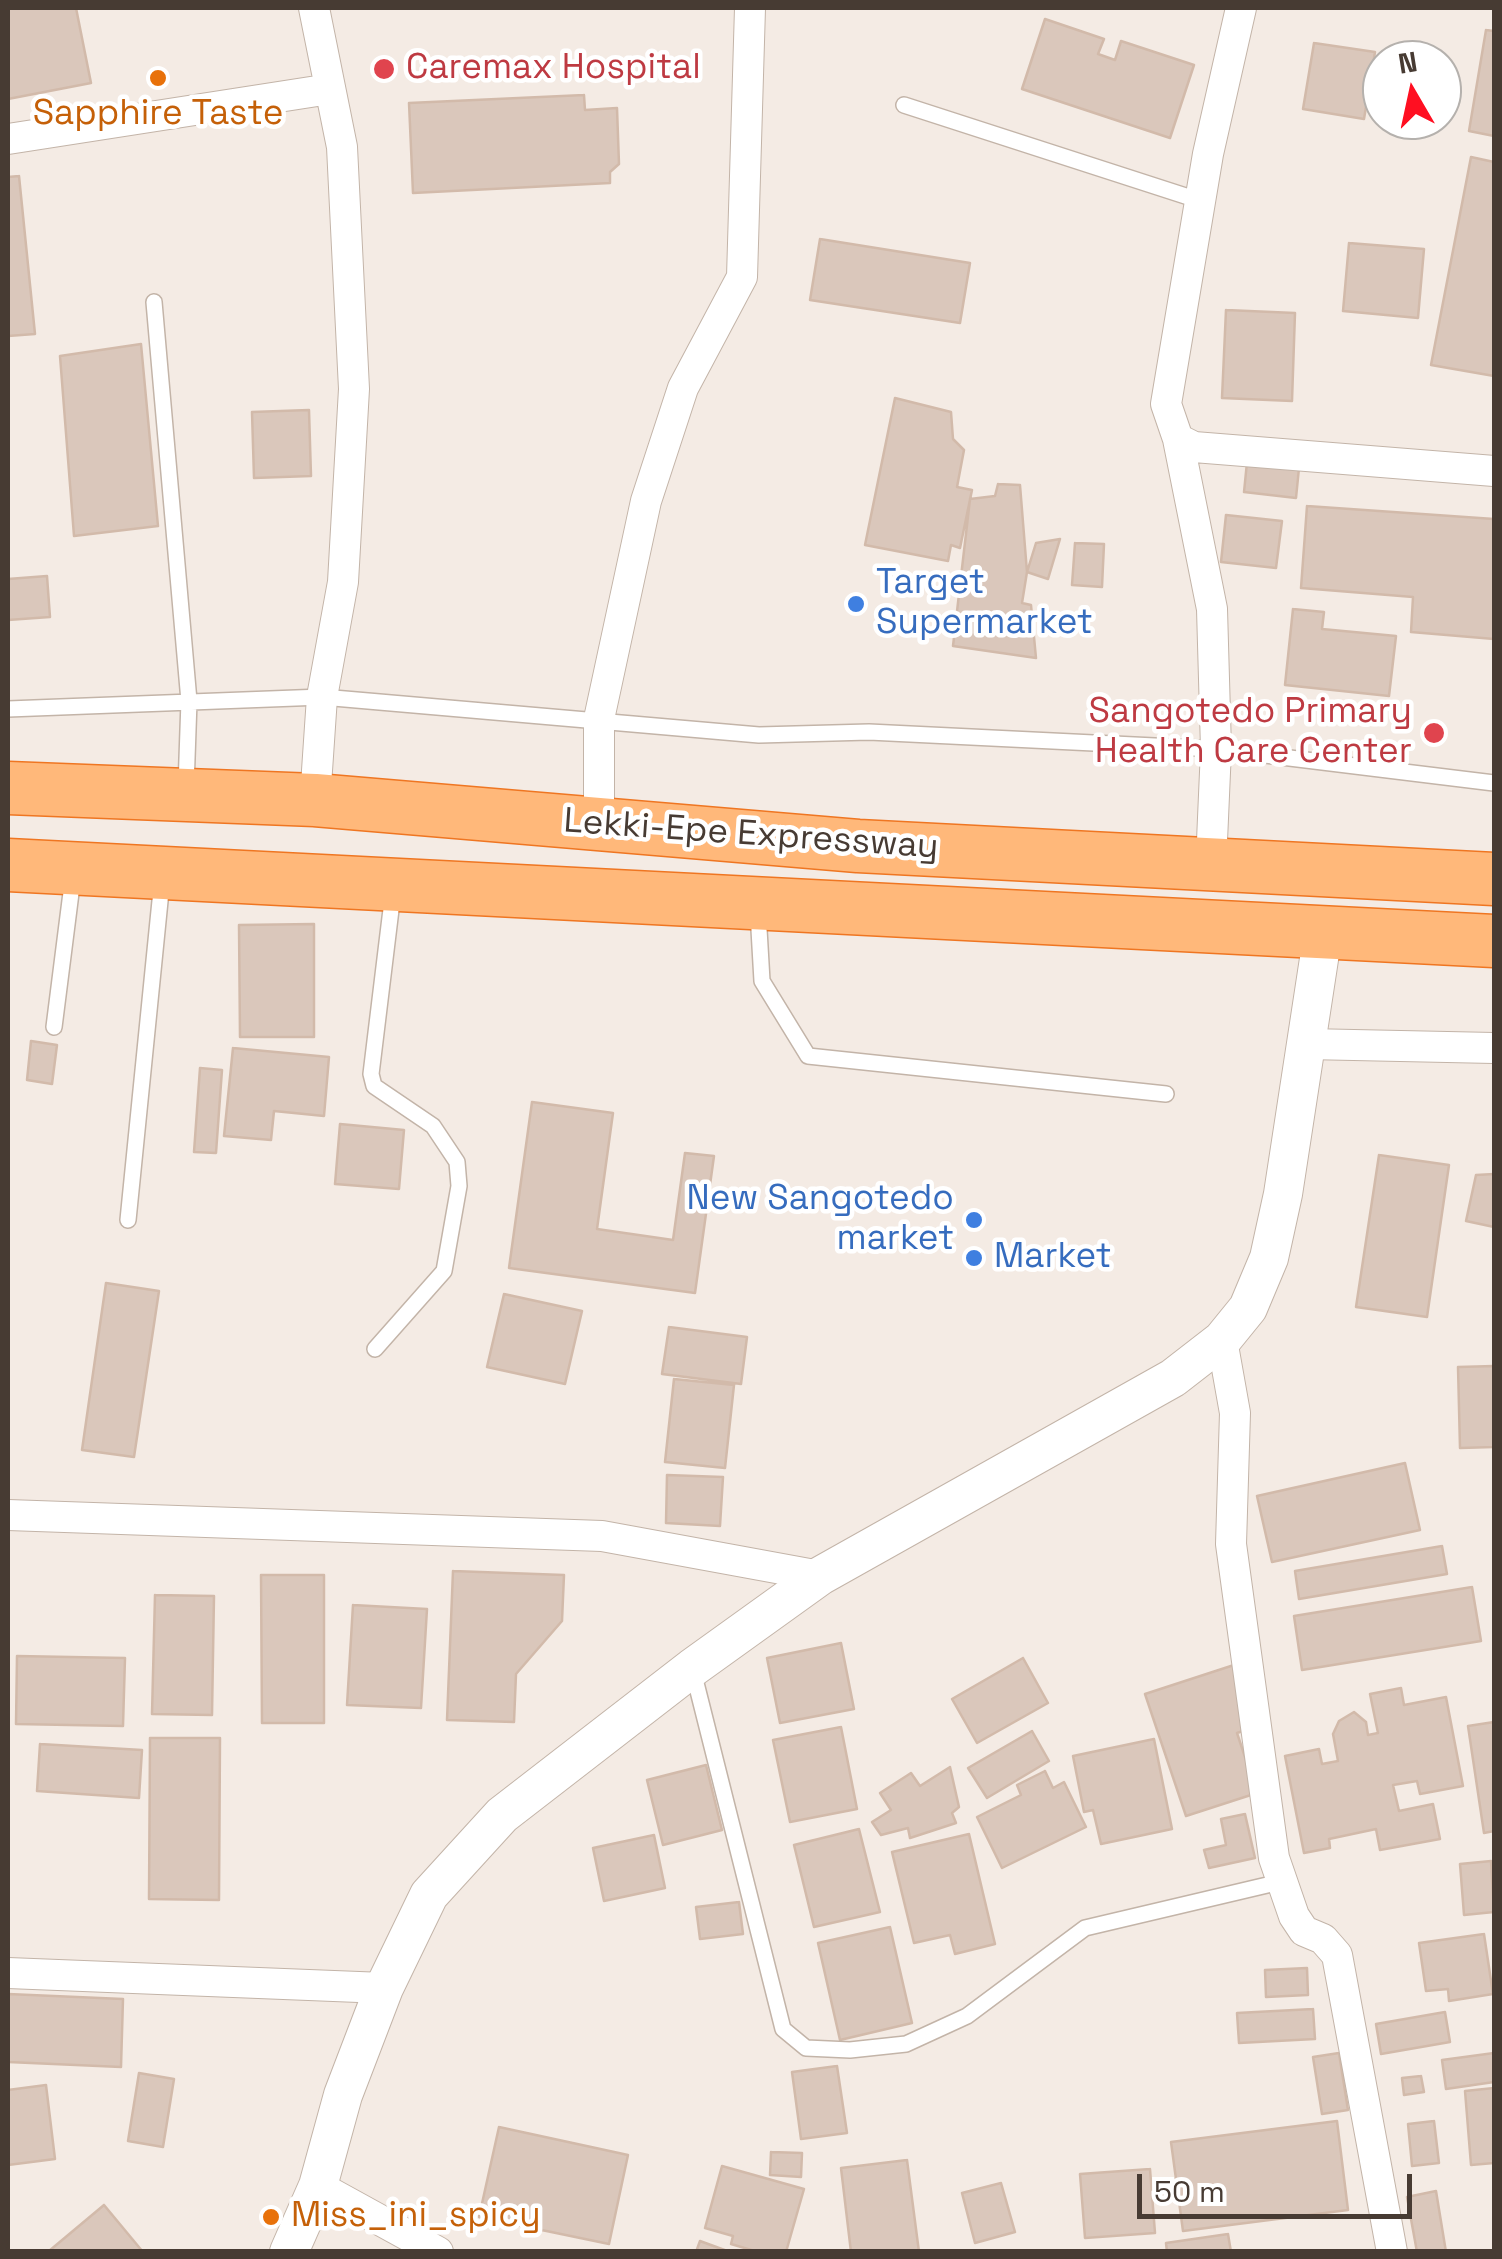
<!DOCTYPE html>
<style>
body{margin:0}
#map{position:relative;width:1502px;height:2259px;overflow:hidden;background:#f4ebe4;font-family:"Space Grotesk",sans-serif}
canvas{display:block}
.frame{position:absolute;inset:0;border:10px solid #473b33;pointer-events:none}
.north{position:absolute;left:1362px;top:40px;width:100px;height:100px;box-sizing:border-box;background:#fff;border:2px solid #b5b1ad;border-radius:50%;rotate:351deg;font-size:28px;font-weight:700;line-height:40px;text-align:center;color:#473b33}
.north::after{content:'';display:block;margin:auto;width:35px;height:45px;background:#ff0f21;clip-path:polygon(50% 0,100% 100%,50% 72%,0 100%)}
.scale{position:absolute;left:1137px;top:2174px;width:275px;height:45px;box-sizing:border-box;border:5px solid #473b33;border-top:0;padding-left:12px;font-size:30px;line-height:35px;white-space:nowrap;color:#473b33;-webkit-text-stroke:8px #fff;paint-order:stroke}
</style>
<div id="map">
<canvas width="1502" height="2259"></canvas>
<div class="frame"></div>
<div class="north">N</div>
<div class="scale">50 m</div>
</div>
<script>
const ctx = document.querySelector('canvas').getContext('2d');
ctx.lineJoin = 'round';
function fillPath(path, color) { ctx.fillStyle = color; ctx.fill(path, 'evenodd'); }
const poly = rows => new Path2D(rows.map(r => 'M' + r).join(''));
function stroke(path, color, width, dash) { ctx.strokeStyle = color; ctx.lineWidth = width; ctx.lineCap = dash ? 'butt' : 'round'; ctx.setLineDash(dash || []); ctx.stroke(path); }
function write(font, color, halo, rows, align = 'center') {
  ctx.font = font + ' "Space Grotesk",sans-serif'; ctx.lineWidth = 9; ctx.setLineDash([]); ctx.textBaseline = 'middle'; ctx.strokeStyle = halo; ctx.fillStyle = color; for (const [text, x, y, turn = 0] of rows) {
    ctx.save(); ctx.translate(x, y); ctx.rotate((+turn || 0) * Math.PI / 180); ctx.textAlign = isNaN(turn) ? turn : align; if (halo) ctx.strokeText(text, 0, 0); ctx.fillText(text, 0, 0); ctx.restore();
  }
}
const building = poly([
 [8,8,76,8,91,83,8,99,8,8],
 [1045,19,1104,39,1098,54,1115,60,1121,41,1194,65,1170,138,1022,89,1045,19],
 [1486,30,1494,31,1494,136,1469,131,1486,30],
 [1314,43,1375,52,1364,119,1303,109,1314,43],
 [584,95,585,110,617,108,619,164,610,172,610,183,413,193,409,103,584,95],
 [1471,157,1494,162,1494,376,1431,365,1471,157],
 [19,176,35,334,8,336,8,177,19,176],
 [820,239,970,263,960,323,810,300,820,239],
 [1349,243,1424,249,1418,318,1343,311,1349,243],
 [1226,310,1295,313,1292,401,1222,398,1226,310],
 [141,344,158,526,74,536,60,356,141,344],
 [895,398,951,412,953,439,964,450,957,487,972,490,960,548,951,545,948,561,865,545,895,398],
 [309,410,311,476,254,478,252,412,309,410],
 [1247,462,1299,468,1296,498,1244,492,1247,462],
 [998,484,1020,485,1027,572,1022,603,1031,605,1036,658,953,646,970,499,995,496,998,484],
 [1307,506,1494,519,1494,639,1411,632,1413,597,1301,588,1307,506],
 [1226,515,1282,521,1276,568,1221,562,1226,515],
 [1060,539,1048,579,1027,572,1036,543,1060,539],
 [1075,543,1104,544,1102,587,1072,585,1075,543],
 [47,576,50,617,8,620,8,579,47,576],
 [1293,609,1324,612,1322,629,1396,636,1389,696,1285,685,1293,609],
 [314,924,314,1037,240,1037,239,925,314,924],
 [31,1041,57,1045,52,1084,27,1080,31,1041],
 [233,1048,329,1057,324,1116,274,1111,271,1140,224,1136,233,1048],
 [200,1068,222,1070,216,1153,194,1152,200,1068],
 [532,1102,613,1113,597,1229,673,1240,685,1153,714,1156,695,1293,509,1268,532,1102],
 [340,1124,404,1130,399,1189,335,1184,340,1124],
 [1379,1155,1449,1165,1427,1317,1356,1307,1379,1155],
 [1494,1174,1494,1227,1466,1221,1476,1175,1494,1174],
 [106,1283,159,1291,134,1457,82,1450,106,1283],
 [504,1294,582,1311,565,1384,487,1367,504,1294],
 [669,1327,747,1337,741,1384,662,1374,669,1327],
 [1494,1366,1494,1447,1460,1448,1458,1367,1494,1366],
 [674,1379,734,1385,725,1468,665,1462,674,1379],
 [1405,1463,1420,1530,1272,1562,1257,1496,1405,1463],
 [667,1475,723,1477,720,1526,666,1523,667,1475],
 [1442,1546,1447,1574,1299,1599,1295,1571,1442,1546],
 [453,1571,564,1575,562,1621,516,1674,514,1722,447,1720,453,1571],
 [261,1575,324,1575,324,1723,262,1723,261,1575],
 [1472,1587,1481,1641,1302,1670,1294,1616,1472,1587],
 [155,1595,214,1596,212,1715,152,1714,155,1595],
 [353,1605,427,1609,421,1708,347,1705,353,1605],
 [841,1643,854,1709,780,1723,767,1658,841,1643],
 [17,1656,125,1658,123,1726,16,1724,17,1656],
 [1023,1658,1048,1703,977,1743,952,1699,1023,1658],
 [1234,1665,1255,1727,1237,1733,1257,1793,1186,1816,1145,1694,1234,1665],
 [1401,1688,1404,1705,1446,1697,1463,1786,1420,1794,1417,1781,1393,1785,1399,1811,1433,1804,1440,1839,1380,1850,1376,1829,1329,1839,1330,1848,1304,1853,1285,1756,1319,1749,1322,1764,1338,1761,1333,1734,1339,1721,1354,1712,1366,1722,1368,1735,1378,1733,1370,1694,1401,1688],
 [1494,1722,1494,1831,1484,1833,1468,1726,1494,1722],
 [841,1727,857,1809,790,1822,773,1740,841,1727],
 [1032,1731,1049,1761,987,1798,968,1768,1032,1731],
 [150,1738,220,1738,219,1900,149,1899,150,1738],
 [1154,1739,1172,1829,1101,1844,1093,1810,1084,1812,1073,1756,1154,1739],
 [40,1744,142,1750,139,1798,37,1791,40,1744],
 [706,1765,722,1830,663,1845,647,1780,706,1765],
 [950,1767,959,1807,952,1813,956,1823,910,1838,908,1828,881,1835,872,1822,891,1810,880,1793,911,1773,920,1786,950,1767],
 [1045,1771,1053,1788,1064,1782,1086,1827,1002,1868,977,1817,1021,1795,1017,1785,1045,1771],
 [1245,1814,1255,1858,1209,1868,1204,1850,1226,1845,1221,1819,1245,1814],
 [859,1829,880,1912,814,1927,794,1845,859,1829],
 [969,1834,995,1944,955,1954,950,1935,914,1943,892,1852,969,1834],
 [654,1835,665,1888,604,1901,593,1848,654,1835],
 [1491,1861,1494,1912,1464,1915,1460,1864,1491,1861],
 [739,1902,743,1934,700,1939,696,1907,739,1902],
 [890,1927,912,2023,840,2040,818,1943,890,1927],
 [1484,1934,1493,1994,1449,2001,1448,1989,1426,1991,1419,1943,1484,1934],
 [1307,1968,1308,1995,1266,1997,1265,1970,1307,1968],
 [8,1994,123,1999,121,2067,8,2062,8,1994],
 [1313,2009,1315,2039,1239,2043,1237,2013,1313,2009],
 [1445,2012,1450,2042,1381,2054,1376,2024,1445,2012],
 [1339,2053,1348,2110,1322,2114,1313,2057,1339,2053],
 [1494,2053,1494,2082,1446,2089,1442,2060,1494,2053],
 [837,2066,847,2133,801,2139,792,2072,837,2066],
 [139,2073,174,2079,163,2147,128,2141,139,2073],
 [1421,2076,1424,2092,1404,2095,1402,2078,1421,2076],
 [46,2085,55,2159,8,2165,8,2090,46,2085],
 [1494,2088,1494,2163,1471,2165,1465,2091,1494,2088],
 [1337,2121,1348,2210,1183,2231,1171,2142,1337,2121],
 [1434,2121,1439,2163,1412,2166,1408,2124,1434,2121],
 [499,2127,628,2155,609,2244,479,2217,499,2127],
 [771,2152,802,2153,801,2177,770,2175,771,2152],
 [907,2160,919,2252,851,2252,841,2168,907,2160],
 [722,2166,804,2189,786,2252,758,2252,731,2244,733,2236,705,2228,722,2166],
 [1150,2169,1155,2233,1085,2238,1080,2174,1150,2169],
 [1001,2183,1015,2232,975,2243,962,2193,1001,2183],
 [1436,2191,1446,2252,1417,2252,1407,2197,1436,2191],
 [104,2205,143,2252,49,2251,104,2205],
 [1228,2234,1231,2252,1167,2252,1166,2243,1228,2234],
 [700,2241,730,2252,696,2252,700,2241]
]);
const service = poly([
 [904,105,1201,201],
 [154,302,189,701,186,787],
 [8,709,322,697,759,735,869,732,1216,749,1494,783],
 [758,912,762,981,808,1056,1166,1094],
 [54,1027,73,877],
 [128,1220,162,881],
 [375,1349,444,1271,459,1186,457,1162,433,1126,374,1086,371,1074,393,893],
 [693,1671,783,2029,806,2048,850,2050,906,2044,967,2016,1085,1928,1280,1882]
]);
const minor = poly([
 [314,8,342,147,354,389,343,582,322,697,315,800],
 [8,139,330,89],
 [1178,439,1194,447,1494,471],
 [599,824,599,719,646,501,683,388,742,277,750,8],
 [1211,864,1216,749,1212,609,1178,439,1166,404,1208,154,1241,8],
 [1307,1044,1494,1048],
 [1222,1340,1235,1413,1231,1544,1274,1858,1294,1916,1304,1931,1323,1939,1337,1955,1392,2252],
 [8,1515,602,1536,820,1576],
 [8,1973,384,1988],
 [318,2186,438,2252]
]);
const tertiary = poly([
 [289,2252,318,2186,343,2095,384,1988,429,1895,502,1815,692,1668,820,1576,1173,1378,1222,1340,1248,1308,1269,1258,1283,1194,1323,933]
]);
const trunk = poly([
 [8,788,315,800,858,846,1494,879],
 [8,865,1494,941]
]);
const markers = [
 [384,69,12,"#e0444e"],
 [158,78,10,"#e8710a"],
 [856,604,10,"#3f7fe0"],
 [1434,733,12,"#e0444e"],
 [974,1220,10,"#3f7fe0"],
 [974,1258,10,"#3f7fe0"],
 [271,2217,10,"#e8710a"]
];
const healthNames = [
 ["Caremax Hospital",406,69],
 ["Sangotedo Primary",1412,713,"right"],
 ["Health Care Center",1412,753,"right"]
];
const foodNames = [
 ["Sapphire Taste",158,115],
 ["Miss_ini_spicy",291,2217,"left"]
];
const shopNames = [
 ["Target",876,584],
 ["Supermarket",876,624],
 ["New Sangotedo",954,1200,"right"],
 ["market",954,1240,"right"],
 ["Market",994,1258]
];
const streetNames = [
 ["Lekki-Epe Expressway",751,835,4]
];
fillPath(building, '#dac7bb');
stroke(building, '#d2baaa', 2.5);
stroke(service, '#c3b4a8', 18);
stroke(minor, '#c3b4a8', 32);
stroke(tertiary, '#c3b4a8', 40);
stroke(trunk, '#ef7622', 55);
stroke(service, '#fff', 15);
stroke(minor, '#fff', 30);
stroke(tertiary, '#fff', 38);
stroke(trunk, '#ffb87a', 52);
for (const [x, y, r, color] of markers) { const dot = new Path2D(); dot.arc(x, y, r, 0, 2 * Math.PI); ctx.fillStyle = color; ctx.fill(dot); stroke(dot, '#fff', 4); }
write('35px', '#be3a42', '#fff', healthNames, 'left');
write('35px', '#c56008', '#fff', foodNames);
write('35px', '#366cbe', '#fff', shopNames, 'left');
write('35px', '#473b33', '#fff', streetNames);
</script>
